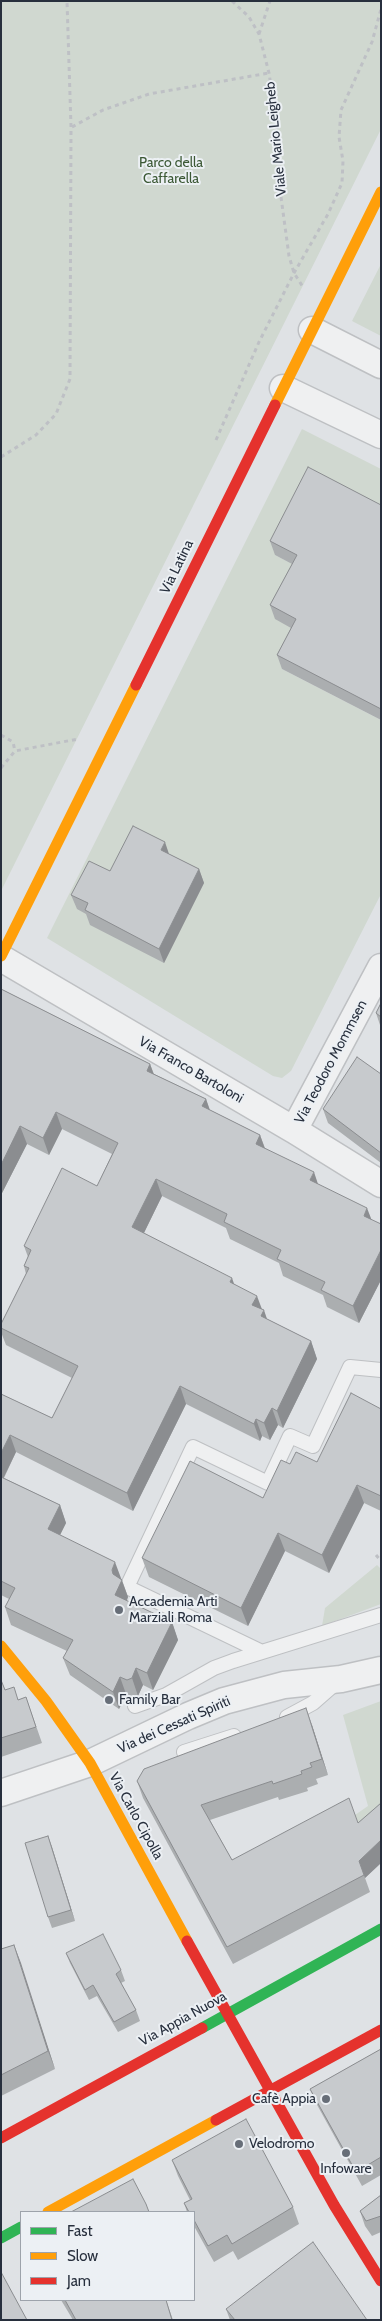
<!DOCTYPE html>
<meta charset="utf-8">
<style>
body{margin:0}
#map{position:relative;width:382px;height:2321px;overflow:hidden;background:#dfe2e5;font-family:Cabin,sans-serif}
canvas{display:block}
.frame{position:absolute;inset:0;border:2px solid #272f3d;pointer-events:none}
.legend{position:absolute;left:20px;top:2211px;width:175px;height:90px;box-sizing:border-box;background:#ecf0f4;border:1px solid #9da3ab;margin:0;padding:6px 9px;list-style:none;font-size:15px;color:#272f3d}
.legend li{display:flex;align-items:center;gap:10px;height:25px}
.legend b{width:25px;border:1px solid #9da3ab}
</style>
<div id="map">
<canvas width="382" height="2321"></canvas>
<div class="frame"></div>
<ul class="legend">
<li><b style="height:6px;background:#30b455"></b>Fast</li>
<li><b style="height:6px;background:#ff9f0a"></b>Slow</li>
<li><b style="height:6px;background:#e5322d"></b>Jam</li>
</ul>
</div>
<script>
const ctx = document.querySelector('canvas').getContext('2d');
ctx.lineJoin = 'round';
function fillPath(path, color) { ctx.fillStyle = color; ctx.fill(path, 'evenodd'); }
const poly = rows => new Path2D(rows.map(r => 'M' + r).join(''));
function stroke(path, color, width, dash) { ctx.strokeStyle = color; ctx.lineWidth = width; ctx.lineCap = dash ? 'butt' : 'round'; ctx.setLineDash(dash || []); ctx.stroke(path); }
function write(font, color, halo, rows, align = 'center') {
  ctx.font = font + ' Cabin,sans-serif'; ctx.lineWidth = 4; ctx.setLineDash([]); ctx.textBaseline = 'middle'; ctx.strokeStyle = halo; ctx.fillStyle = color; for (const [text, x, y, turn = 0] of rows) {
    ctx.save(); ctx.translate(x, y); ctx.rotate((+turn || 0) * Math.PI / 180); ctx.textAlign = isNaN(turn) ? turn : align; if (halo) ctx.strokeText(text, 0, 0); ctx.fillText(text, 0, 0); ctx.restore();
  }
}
const green = poly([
 [1,1,381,1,381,129,1,891],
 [381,264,381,336,352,321],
 [302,429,381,469,381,516,275,555,376,607,282,669,381,720,381,894,291,1071,282,1078,273,1076,47,938],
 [377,1565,381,1569,381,1604,322,1626,325,1608],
 [381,1701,381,1824,361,1830,355,1815,368,1806,343,1715]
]);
const path = poly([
 [232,1,249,17,259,34,269,73,277,127,281,197,289,256,294,273,303,287],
 [259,34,270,1],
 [72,127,103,110,149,94,269,73],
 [216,440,259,342,294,273,328,214,342,183,343,161,339,137,341,110,372,42,381,9],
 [1,457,36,435,56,414,70,379,71,127,67,1],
 [1,735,13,742,15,751],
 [1,768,15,751,78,739],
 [376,1555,381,1561]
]);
const lane = poly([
 [262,1652,127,1587,193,1447,268,1483,290,1436,313,1446,350,1367,381,1370],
 [135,1706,166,1695,214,1668,233,1661,381,1615],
 [287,1717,313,1703,337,1682],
 [184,1752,234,1736]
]);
const street = poly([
 [312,330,381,365],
 [283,388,381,435],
 [1,958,294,1130,381,1184],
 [294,1130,381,967],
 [1,1793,90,1763,188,1716,224,1701,284,1685,341,1679,381,1670]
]);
const fast = poly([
 [202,2028,381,1929],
 [1,2238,21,2227]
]);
const slow = poly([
 [275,405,381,192],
 [1,956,136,685],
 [1,1646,46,1701,90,1763,187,1941],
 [48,2212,216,2120]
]);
const jam = poly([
 [136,685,275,405],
 [187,1941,334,2205,381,2281],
 [216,2120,381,2030],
 [1,2138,202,2028]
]);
const wall = poly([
 [381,505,381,720,282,669,277,655,291,628,275,619,270,605,292,564,275,555,270,541],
 [169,854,199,869,204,883,164,963,90,925,86,914,77,909,71,895,110,871],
 [1,989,150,1064,154,1074,206,1099,210,1110,260,1135,265,1148,371,1220,381,1224,381,1280,359,1323,327,1307,323,1295,283,1276,279,1263,230,1239,226,1228,162,1196,144,1233,234,1285,262,1310,267,1319,311,1341,317,1359,283,1428,278,1425,270,1440,262,1436,260,1441,186,1404,133,1511,16,1452,4,1478,60,1505,66,1523,60,1535,122,1580,128,1597,127,1601,172,1622,178,1640,153,1690,143,1685,138,1696,133,1697,126,1694,119,1709,70,1675,63,1658,67,1651,11,1625,5,1607,9,1599,1,1595,1,1394,52,1418,72,1378,6,1345,1,1332,1,1324,26,1274,24,1266,28,1257,24,1246,97,1186,112,1154,62,1129,49,1155,27,1144,1,1195],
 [381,1003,381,1028,376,1013],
 [381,1074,381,1163,328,1123,323,1109],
 [381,1409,381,1511,364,1503,329,1573,285,1551,248,1626,149,1577,142,1558,263,1498,290,1464,317,1462],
 [1,1680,5,1690,18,1700,26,1697,42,1743,1,1757],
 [312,1725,328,1775,316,1779,318,1784,307,1788,308,1791,279,1800,278,1797,210,1820,232,1860,358,1823,381,1803,381,1863,365,1878,370,1892,233,1964,143,1798,137,1781],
 [48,1836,75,1921,52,1928,48,1917],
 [14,1945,55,2069,1,2096,1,1949],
 [66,1953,121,1970,125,1981,121,1983,136,2010,140,2021,118,2032,97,1996,89,2000,70,1963],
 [381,2049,381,2175,362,2186,316,2103,310,2089],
 [172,2160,293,2207,299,2224,238,2260,233,2251,214,2262,194,2226,194,2212,187,2212,184,2203,190,2200,178,2176],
 [381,2195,381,2232,372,2236,365,2226,360,2211],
 [61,2300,166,2300,173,2320,73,2320],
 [226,2309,235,2320,230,2320]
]);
const shadedWall = poly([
 [165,842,170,857,161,850],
 [199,869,204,883,164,963,159,949],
 [150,1064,156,1081,147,1071],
 [206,1099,212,1117,202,1106],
 [56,1112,62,1129,49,1155,43,1138],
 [20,1126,27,1144,1,1195,1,1165],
 [260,1135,266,1152,256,1144],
 [314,1172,320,1190,310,1180],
 [156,1179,162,1196,138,1245,132,1227],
 [367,1208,374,1226,364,1216],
 [381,1250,381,1280,359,1323,353,1306],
 [232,1278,238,1295,230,1282],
 [257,1296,263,1312,264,1310,270,1328,252,1305],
 [311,1341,317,1359,283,1428,277,1411],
 [180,1386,186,1404,133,1511,127,1493],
 [272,1408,278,1425,270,1440,264,1423],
 [256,1419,262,1436,260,1441,254,1424],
 [10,1435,16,1452,1,1483,1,1453],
 [357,1485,364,1503,329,1573,322,1555],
 [60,1505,66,1523,54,1547,48,1529],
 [278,1533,285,1551,248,1626,241,1608],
 [115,1562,128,1597,121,1612,115,1595,112,1570],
 [172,1622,178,1640,153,1690,147,1673],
 [136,1668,143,1685,138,1696,132,1678],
 [120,1677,126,1694,119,1709,113,1692],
 [306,1708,312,1725,328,1775,322,1759],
 [48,1836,52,1847,75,1921,71,1910],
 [381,1840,381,1863,365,1878,370,1892,359,1861],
 [14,1945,21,1963,55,2069,48,2051]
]);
const building = poly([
 [308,467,381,505,381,709,277,655,296,619,270,605,297,555,270,541,308,467],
 [133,826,165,842,161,850,199,869,159,949,85,910,88,903,71,895,89,861,110,871,133,826],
 [1,989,150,1064,147,1071,206,1099,202,1106,260,1135,256,1144,314,1172,310,1180,367,1208,364,1216,381,1224,381,1250,353,1306,321,1290,325,1282,277,1259,281,1250,224,1222,227,1214,156,1179,132,1227,232,1278,230,1282,257,1296,252,1305,264,1310,261,1316,311,1341,277,1411,272,1408,264,1423,256,1419,254,1424,180,1386,127,1493,10,1435,1,1453,1,1394,52,1418,78,1366,1,1328,1,1324,29,1268,24,1266,31,1250,24,1246,62,1168,97,1186,118,1143,56,1112,43,1138,20,1126,1,1165,1,989],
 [381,1003,381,1017,376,1013,381,1003],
 [357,1057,381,1074,381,1153,323,1109,357,1057],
 [351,1393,381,1409,381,1496,357,1485,322,1555,278,1533,241,1608,142,1558,190,1461,263,1498,281,1460,290,1464,296,1452,317,1462,351,1393],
 [1,1477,60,1505,48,1529,115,1562,112,1570,113,1574,122,1580,115,1595,172,1622,147,1673,136,1668,132,1678,127,1680,120,1677,113,1692,63,1658,73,1640,5,1607,15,1588,1,1581,1,1477],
 [1,1680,5,1690,14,1687,18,1700,26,1697,36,1727,1,1738,1,1680],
 [306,1708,322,1759,310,1763,312,1767,301,1771,302,1774,273,1784,272,1781,201,1805,232,1860,349,1798,358,1823,381,1803,381,1840,359,1861,364,1875,227,1947,137,1781,144,1769,306,1708],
 [48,1836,71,1910,48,1917,25,1843,48,1836],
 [103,1934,121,1970,116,1974,136,2010,114,2022,93,1985,85,1990,66,1953,103,1934],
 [14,1945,48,2051,1,2075,1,1949,14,1945],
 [381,2049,381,2157,356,2172,310,2089,381,2049],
 [246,2119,293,2207,232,2244,227,2235,208,2246,194,2220,194,2212,189,2212,184,2203,192,2199,172,2160,246,2119],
 [133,2179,146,2204,149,2212,71,2212,133,2179],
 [381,2195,381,2216,366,2221,360,2211,381,2195],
 [313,2242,367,2320,235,2320,226,2309,313,2242],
 [1,2272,27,2320,1,2320,1,2272],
 [65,2300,166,2300,172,2320,76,2320,65,2300]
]);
const markers = [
 [119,1610,5,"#676e78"],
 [109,1700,5,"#676e78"],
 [326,2099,5,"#676e78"],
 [239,2144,5,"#676e78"],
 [346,2153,5,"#676e78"]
];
const streetNames = [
 ["Viale Mario Leigheb",276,139,-96],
 ["Via Latina",177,567,-64],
 ["Via Teodoro Mommsen",331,1062,-62],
 ["Via Franco Bartoloni",191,1070,30],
 ["Via dei Cessati Spiriti",174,1725,-24],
 ["Via Carlo Cipolla",136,1816,61],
 ["Via Appia Nuova",183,2019,-29]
];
const parkNames = [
 ["Parco della",171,163],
 ["Caffarella",171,179]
];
const poiNames = [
 ["Accademia Arti",129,1602],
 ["Marziali Roma",129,1618],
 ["Family Bar",119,1700],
 ["Cafè Appia",316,2099,"right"],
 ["Velodromo",249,2144],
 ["Infoware",346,2169,"center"]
];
fillPath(green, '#d0d8d0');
stroke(lane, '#bec0c3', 16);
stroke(street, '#bec0c3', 29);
stroke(path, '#bec0c5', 3, [4, 4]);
stroke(lane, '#eff0f1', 14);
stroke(street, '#eff0f1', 26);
stroke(fast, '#30b455', 11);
stroke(slow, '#ff9f0a', 11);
stroke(jam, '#e5322d', 11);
fillPath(wall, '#abaeb0');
fillPath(shadedWall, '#8b8d90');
fillPath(building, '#c7cacd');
stroke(building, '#8b8d90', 1);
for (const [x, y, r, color] of markers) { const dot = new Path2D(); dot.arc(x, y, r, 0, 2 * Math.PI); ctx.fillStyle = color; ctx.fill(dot); stroke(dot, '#ecf0f4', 2); }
write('14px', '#272f3d', '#ecf0f4', streetNames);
write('14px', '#3b5834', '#ecf0f4', parkNames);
write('14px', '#272f3d', '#ecf0f4', poiNames, 'left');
</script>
